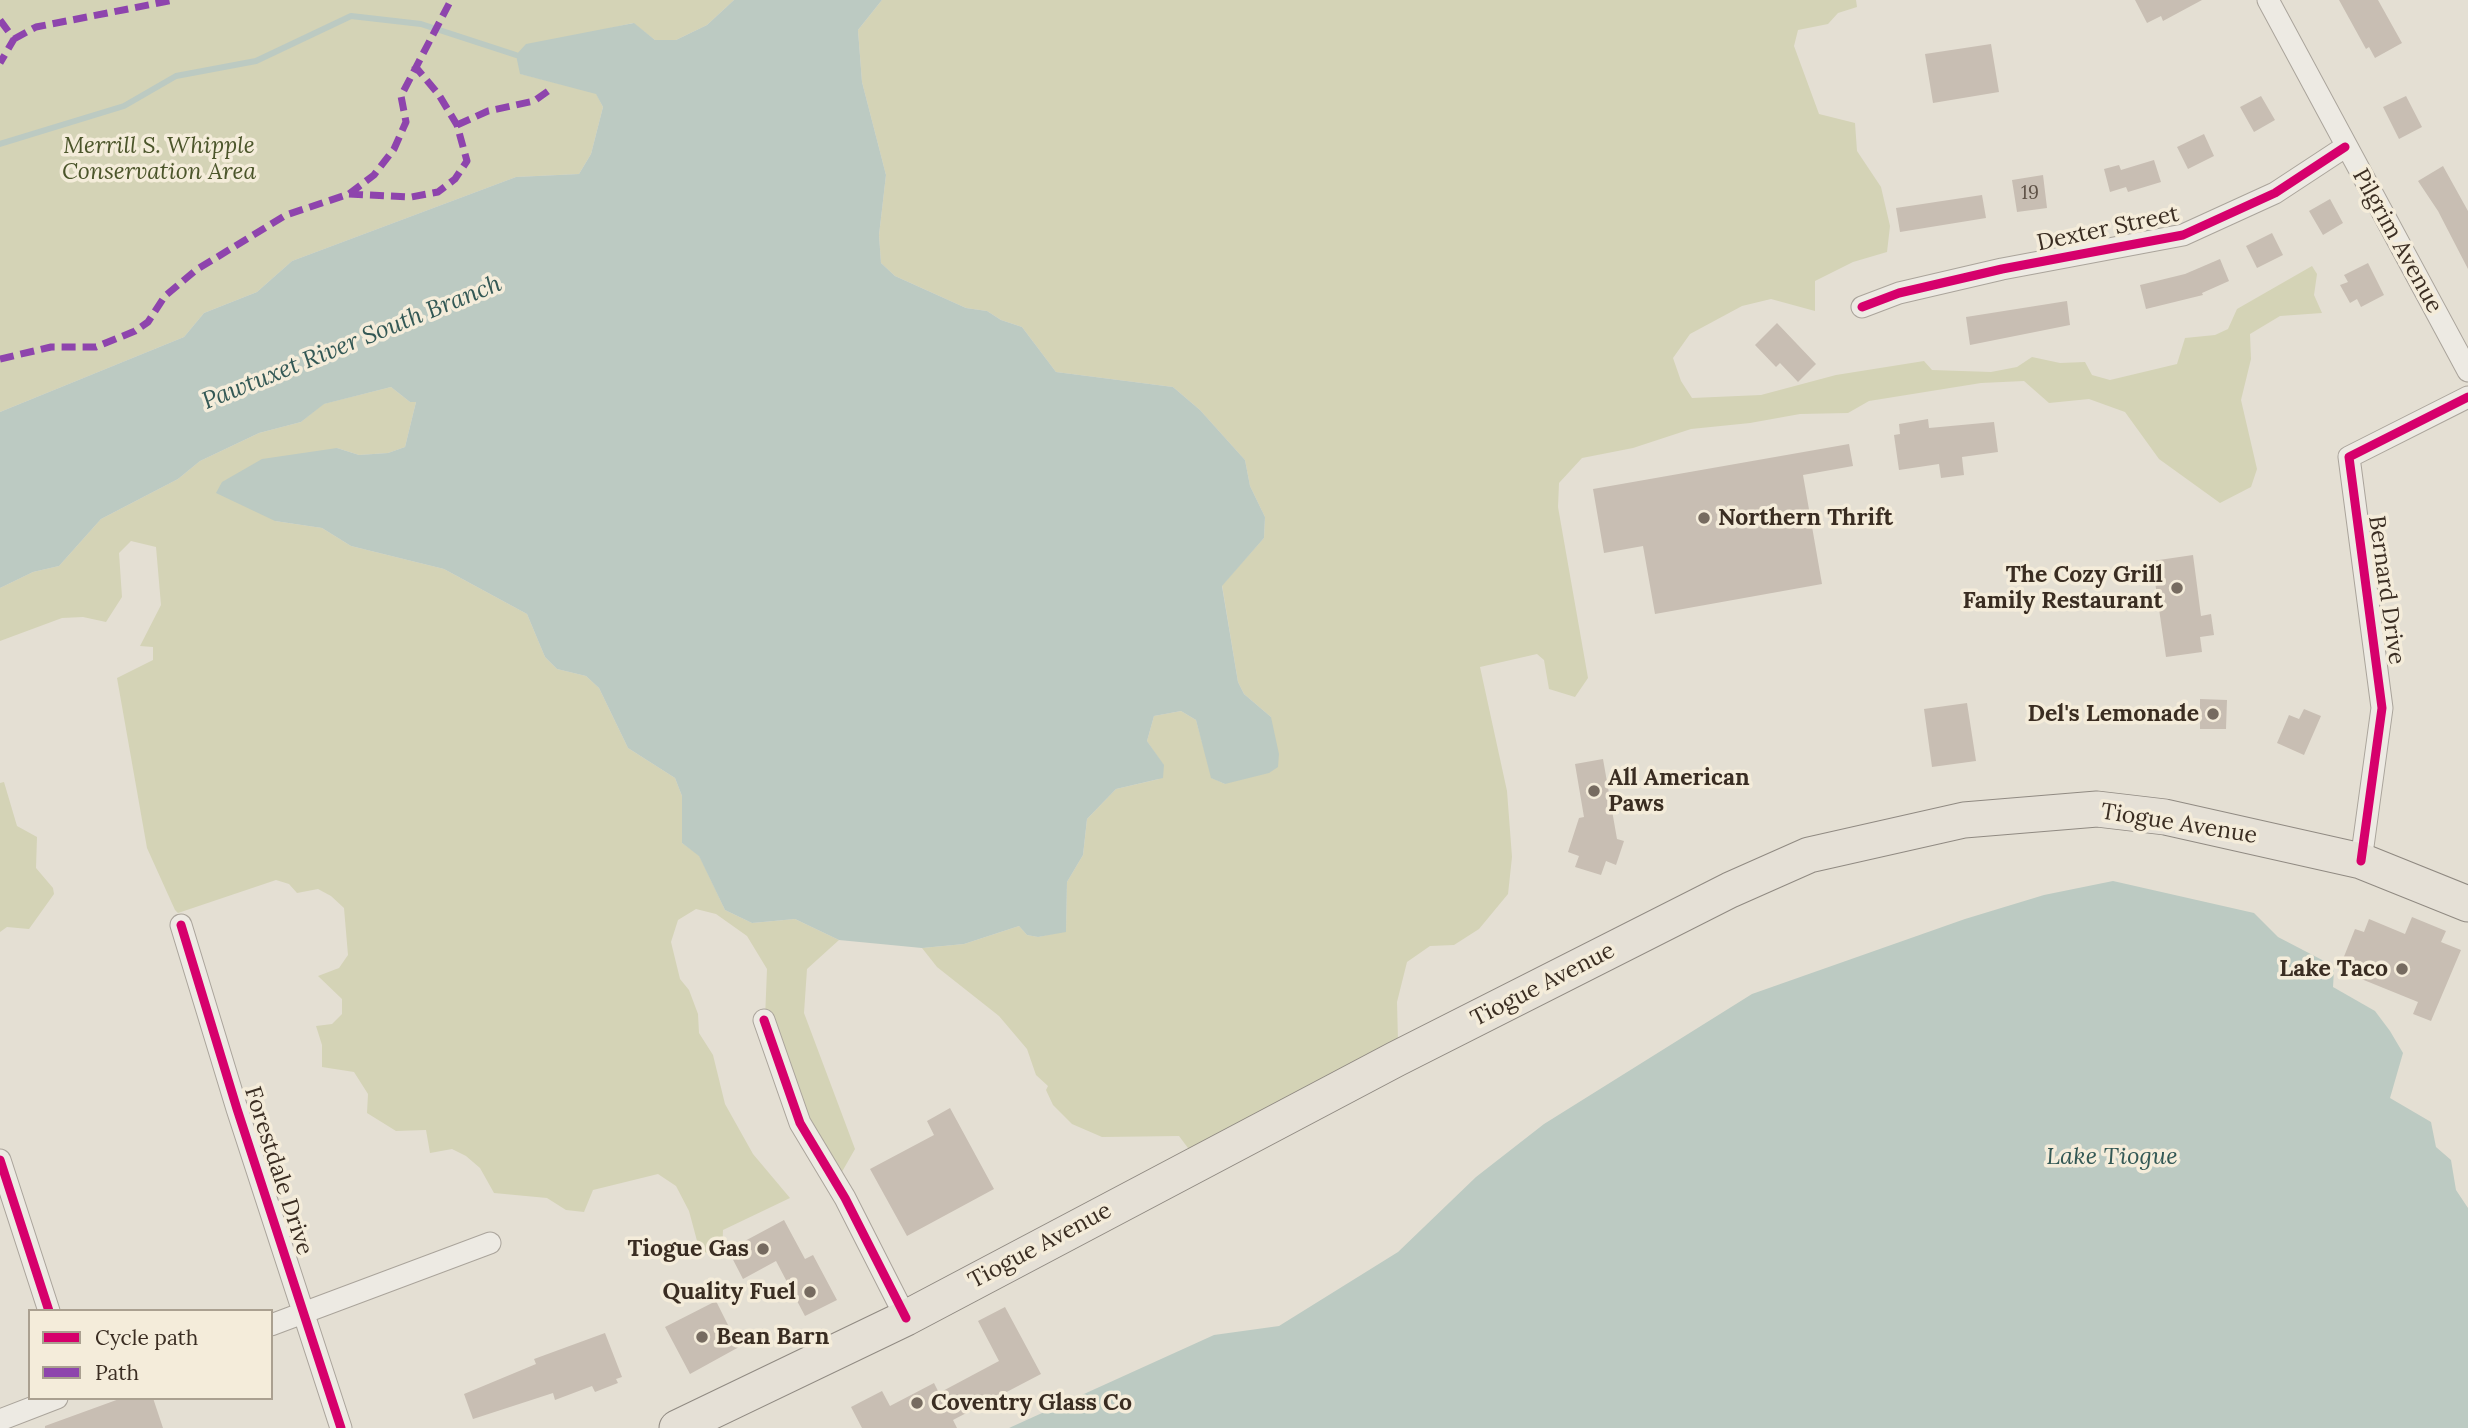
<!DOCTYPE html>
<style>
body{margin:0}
#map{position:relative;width:2468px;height:1428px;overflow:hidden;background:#e4dfd3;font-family:Lora,serif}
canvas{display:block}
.legend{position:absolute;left:28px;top:1309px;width:245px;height:91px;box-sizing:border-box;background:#f4ecda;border:2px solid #aaa090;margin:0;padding:9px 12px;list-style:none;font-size:21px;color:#3a2d22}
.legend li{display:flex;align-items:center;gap:14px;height:35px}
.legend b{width:35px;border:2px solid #aaa090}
</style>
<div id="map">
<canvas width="2468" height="1428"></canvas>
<ul class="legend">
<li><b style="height:9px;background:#d6006c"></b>Cycle path</li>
<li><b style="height:9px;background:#8e44ad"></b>Path</li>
</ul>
</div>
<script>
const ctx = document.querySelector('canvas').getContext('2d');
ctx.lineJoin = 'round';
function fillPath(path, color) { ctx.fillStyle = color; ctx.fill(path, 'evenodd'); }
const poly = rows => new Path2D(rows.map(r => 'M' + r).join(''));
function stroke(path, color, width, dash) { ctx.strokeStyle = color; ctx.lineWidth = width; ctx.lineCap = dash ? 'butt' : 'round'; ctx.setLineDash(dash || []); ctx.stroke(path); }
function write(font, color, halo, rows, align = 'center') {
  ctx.font = font + ' Lora,serif'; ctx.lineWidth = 7; ctx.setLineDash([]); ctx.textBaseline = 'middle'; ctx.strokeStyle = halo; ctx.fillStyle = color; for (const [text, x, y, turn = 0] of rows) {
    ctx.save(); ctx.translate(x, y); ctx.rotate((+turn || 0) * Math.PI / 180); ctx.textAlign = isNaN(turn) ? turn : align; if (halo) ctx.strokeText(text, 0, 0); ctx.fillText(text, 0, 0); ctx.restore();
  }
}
const green = poly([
 [0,0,734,0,707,25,676,40,655,40,633,23,598,31,521,74,596,93,603,107,591,154,579,174,516,177,292,261,257,292,204,313,184,337,0,412],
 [882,0,1856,0,1857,7,1838,13,1828,24,1798,30,1794,46,1819,114,1855,123,1857,151,1881,187,1890,226,1887,252,1853,262,1815,281,1815,311,1771,299,1742,306,1690,334,1673,358,1681,381,1692,398,1761,395,1836,375,1924,361,1932,370,1991,372,2017,367,2032,357,2060,363,2085,362,2092,375,2110,380,2177,364,2185,338,2215,335,2228,329,2237,309,2312,266,2317,274,2314,295,2322,313,2280,316,2250,334,2251,359,2241,400,2257,469,2251,487,2220,503,2159,459,2125,412,2089,399,2049,403,2024,381,1981,383,1869,401,1848,413,1800,414,1750,423,1691,429,1633,448,1582,458,1559,483,1558,507,1588,678,1575,697,1549,689,1544,660,1537,654,1480,667,1507,791,1512,857,1508,894,1479,929,1454,945,1430,946,1407,962,1397,1002,1398,1041,1197,1160,1179,1136,1102,1137,1072,1124,1053,1105,1046,1090,1048,1086,1036,1075,1027,1049,999,1016,937,967,922,948,964,944,1019,926,1027,935,1038,937,1066,931,1067,882,1083,855,1087,819,1116,789,1159,779,1163,765,1147,741,1154,716,1181,711,1196,720,1212,778,1225,784,1271,717,1244,694,1238,682,1222,585,1264,538,1265,517,1250,486,1245,460,1200,410,1173,387,1056,372,1022,327,1001,320,987,311,966,308,895,276,881,263,879,235,886,175,862,82,858,30],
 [391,387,410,402,416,402,405,447,388,453,359,455,337,448,275,521,322,528,351,546,444,569,527,614,545,657,557,669,586,676,599,688,628,748,675,778,682,796,682,843,699,855,725,910,752,923,795,919,839,940,807,969,804,1013,855,1149,839,1177,825,1161,765,1019,767,969,747,936,716,914,696,909,678,920,671,942,680,979,689,990,698,1014,699,1033,713,1055,725,1104,753,1154,790,1198,723,1230,722,1254,700,1252,689,1211,676,1186,658,1174,593,1190,584,1212,566,1210,547,1198,494,1193,480,1168,466,1156,452,1149,430,1153,426,1130,396,1131,367,1113,368,1094,354,1072,322,1067,322,1045,316,1026,332,1024,342,1014,342,999,318,976,339,968,348,955,344,908,331,896,318,889,297,893,289,884,276,880,178,913,175,910,147,848,117,678,153,660,153,647,140,646,161,605,156,547,131,541,119,553,122,597,106,622,83,617,62,618,0,641,0,588,33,572,59,566,101,519,178,479,200,461,259,433,301,422,323,404],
 [4,782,17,826,37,837,36,868,53,888,54,894,29,929,7,927,0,932,0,783]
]);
const water = poly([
 [734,0,882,0,858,30,862,82,886,175,879,235,881,263,895,276,966,308,987,311,1001,320,1022,327,1056,372,1173,387,1200,410,1245,460,1250,486,1265,517,1264,538,1222,586,1238,682,1244,694,1271,717,1279,754,1278,767,1269,773,1225,784,1211,778,1196,720,1181,711,1154,716,1147,741,1164,765,1163,778,1116,789,1087,819,1083,855,1067,882,1066,932,1038,937,1027,935,1019,926,964,944,922,948,839,940,795,919,752,923,725,910,699,856,682,843,682,796,675,778,628,748,599,688,586,676,557,669,545,657,527,614,444,569,351,546,322,528,275,521,216,493,222,482,262,459,337,448,359,455,388,453,405,447,416,402,410,402,391,387,324,404,301,422,259,433,200,461,178,479,101,519,59,566,33,572,0,588,0,412,184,337,204,313,257,292,292,261,516,177,579,174,591,154,603,107,596,94,520,74,516,55,526,44,634,23,655,40,676,40,707,25],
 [2113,881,2254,913,2278,937,2326,962,2334,970,2333,987,2375,1011,2390,1031,2403,1053,2390,1098,2431,1122,2436,1147,2451,1160,2456,1190,2468,1208,2468,1428,1009,1428,1214,1335,1279,1326,1398,1252,1476,1177,1544,1124,1752,994,1965,919,2044,895]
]);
const stream = poly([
 [0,144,124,106,176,76,256,61,351,16,421,24,516,55]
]);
const building = poly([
 [2135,0,2202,0,2163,21,2161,16,2147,23],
 [2339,0,2378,0,2402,43,2375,58,2369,47,2366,49],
 [1991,44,1999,92,1933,103,1925,54],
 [2261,96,2275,120,2254,132,2240,107],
 [2406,96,2422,127,2399,139,2383,107],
 [2204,134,2214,156,2188,169,2177,147],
 [2154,160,2161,182,2128,192,2126,187,2110,192,2104,169,2119,165,2121,170],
 [2443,166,2468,211,2468,269,2438,211,2418,181],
 [2043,175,2047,208,2017,212,2012,180],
 [1982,195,1986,218,1900,232,1896,208],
 [2330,199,2343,223,2323,235,2309,211],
 [2272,233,2283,255,2257,268,2246,246],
 [2220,259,2229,281,2202,293,2203,295,2146,309,2140,285,2185,274],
 [2368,263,2384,295,2361,307,2357,299,2350,303,2340,285,2348,282,2344,275],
 [2067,301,2070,325,1970,345,1966,317],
 [1777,323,1816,364,1798,382,1780,363,1776,367,1755,345],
 [1928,419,1929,428,1994,422,1998,452,1962,457,1964,475,1941,478,1939,464,1899,470,1894,435,1900,434,1899,424],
 [1849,444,1853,466,1803,475,1822,584,1655,614,1643,546,1604,553,1593,489],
 [2193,555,2201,616,2211,614,2214,635,2200,637,2202,652,2166,657,2152,561],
 [2200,699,2227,700,2226,729,2200,729],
 [1967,703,1976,761,1932,767,1924,709],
 [2304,709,2321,716,2304,755,2277,743,2289,715,2299,719],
 [1603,759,1617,839,1624,841,1616,865,1606,861,1601,875,1575,867,1579,856,1568,852,1579,818,1584,817,1575,764],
 [2412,917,2446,931,2441,942,2461,950,2431,1021,2413,1014,2418,1002,2349,974,2354,964,2343,959,2355,929,2364,932,2369,919,2405,934],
 [950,1108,994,1189,907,1236,870,1169,934,1135,927,1121],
 [784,1220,805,1259,813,1255,837,1300,805,1316,776,1261,743,1279,728,1250],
 [716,1301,739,1347,690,1374,665,1327],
 [1005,1307,1041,1374,953,1420,957,1428,862,1428,851,1407,882,1391,890,1406,934,1383,939,1393,999,1361,978,1321],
 [605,1333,622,1377,616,1379,618,1383,595,1392,592,1386,555,1400,553,1393,473,1419,464,1394,536,1364,534,1359],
 [122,1398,153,1398,163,1428,45,1428,45,1426]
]);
const street = poly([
 [2268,0,2468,371],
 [1862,307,1899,293,2002,269,2183,235,2275,193,2345,147],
 [2361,861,2382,708,2349,457,2468,397],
 [181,925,237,1109,341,1428],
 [764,1020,800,1123,845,1198,906,1318],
 [0,1160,49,1311],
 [271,1325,490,1243],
 [0,1420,57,1398]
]);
const primary = poly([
 [677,1428,906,1318,1396,1059,1730,890,1809,855,1964,820,2097,809,2165,817,2361,861,2468,904]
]);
const quiet = poly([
 [0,20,14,39,0,63],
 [14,39,36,27,174,0],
 [457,125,488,111,534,101,551,89],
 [349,194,411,197,438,192,455,179,467,161,457,125,439,95,414,65],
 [0,359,51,347,96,347,135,331,148,322,165,296,196,270,286,215,349,194,374,175,394,149,406,122,401,96,451,0]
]);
const cycleway = poly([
 [1862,307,1899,293,2002,269,2183,235,2275,193,2345,147],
 [2361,861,2382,708,2349,457,2468,397],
 [181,925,237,1109,341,1428],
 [764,1020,800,1123,845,1198,906,1318],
 [0,1160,49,1311]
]);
const markers = [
 [1704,518,7,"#766b60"],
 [2177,588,7,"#766b60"],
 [2213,714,7,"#766b60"],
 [1594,791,7,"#766b60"],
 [2402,969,7,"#766b60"],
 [763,1249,7,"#766b60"],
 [810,1292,7,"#766b60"],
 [702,1337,7,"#766b60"],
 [917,1403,7,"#766b60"]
];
const numberNames = [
 ["19",2030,194]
];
const parkNames = [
 ["Merrill S. Whipple",159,146],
 ["Conservation Area",159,172]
];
const streetNames = [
 ["Dexter Street",2108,229,-12],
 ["Pilgrim Avenue",2397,241,61],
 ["Bernard Drive",2386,590,82],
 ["Tiogue Avenue",2179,824,9],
 ["Tiogue Avenue",1543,985,-27],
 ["Forestdale Drive",278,1171,72],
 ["Tiogue Avenue",1040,1246,-28]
];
const poiNames = [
 ["Northern Thrift",1718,518,"left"],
 ["The Cozy Grill",2163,575],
 ["Family Restaurant",2163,601],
 ["Del's Lemonade",2199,714],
 ["All American",1608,778,"left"],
 ["Paws",1608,804,"left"],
 ["Lake Taco",2388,969],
 ["Tiogue Gas",749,1249],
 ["Quality Fuel",796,1292],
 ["Bean Barn",716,1337,"left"],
 ["Coventry Glass Co",931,1403,"left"]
];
const waterNames = [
 ["Pawtuxet River South Branch",352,343,-22],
 ["Lake Tiogue",2112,1157]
];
fillPath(green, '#d4d3b6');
fillPath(water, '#bccac2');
stroke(stream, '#bccac2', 6);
fillPath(building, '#c8beb3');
stroke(street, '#aaa49b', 23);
stroke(primary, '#908a82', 37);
stroke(street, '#edeae3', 21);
stroke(primary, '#e5e0d6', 35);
stroke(quiet, '#8e44ad', 7, [14, 7]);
stroke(cycleway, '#d6006c', 9);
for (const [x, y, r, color] of markers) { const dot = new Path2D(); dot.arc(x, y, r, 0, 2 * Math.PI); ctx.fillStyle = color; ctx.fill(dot); stroke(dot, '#f4ecda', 2.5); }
write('19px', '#5e5146', null, numberNames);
write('italic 23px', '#4b552a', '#f4ecda', parkNames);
write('23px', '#3a2d22', '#f4ecda', streetNames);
write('bold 23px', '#3a2d22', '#f4ecda', poiNames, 'right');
write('italic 24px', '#335855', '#f4ecda', waterNames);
</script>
